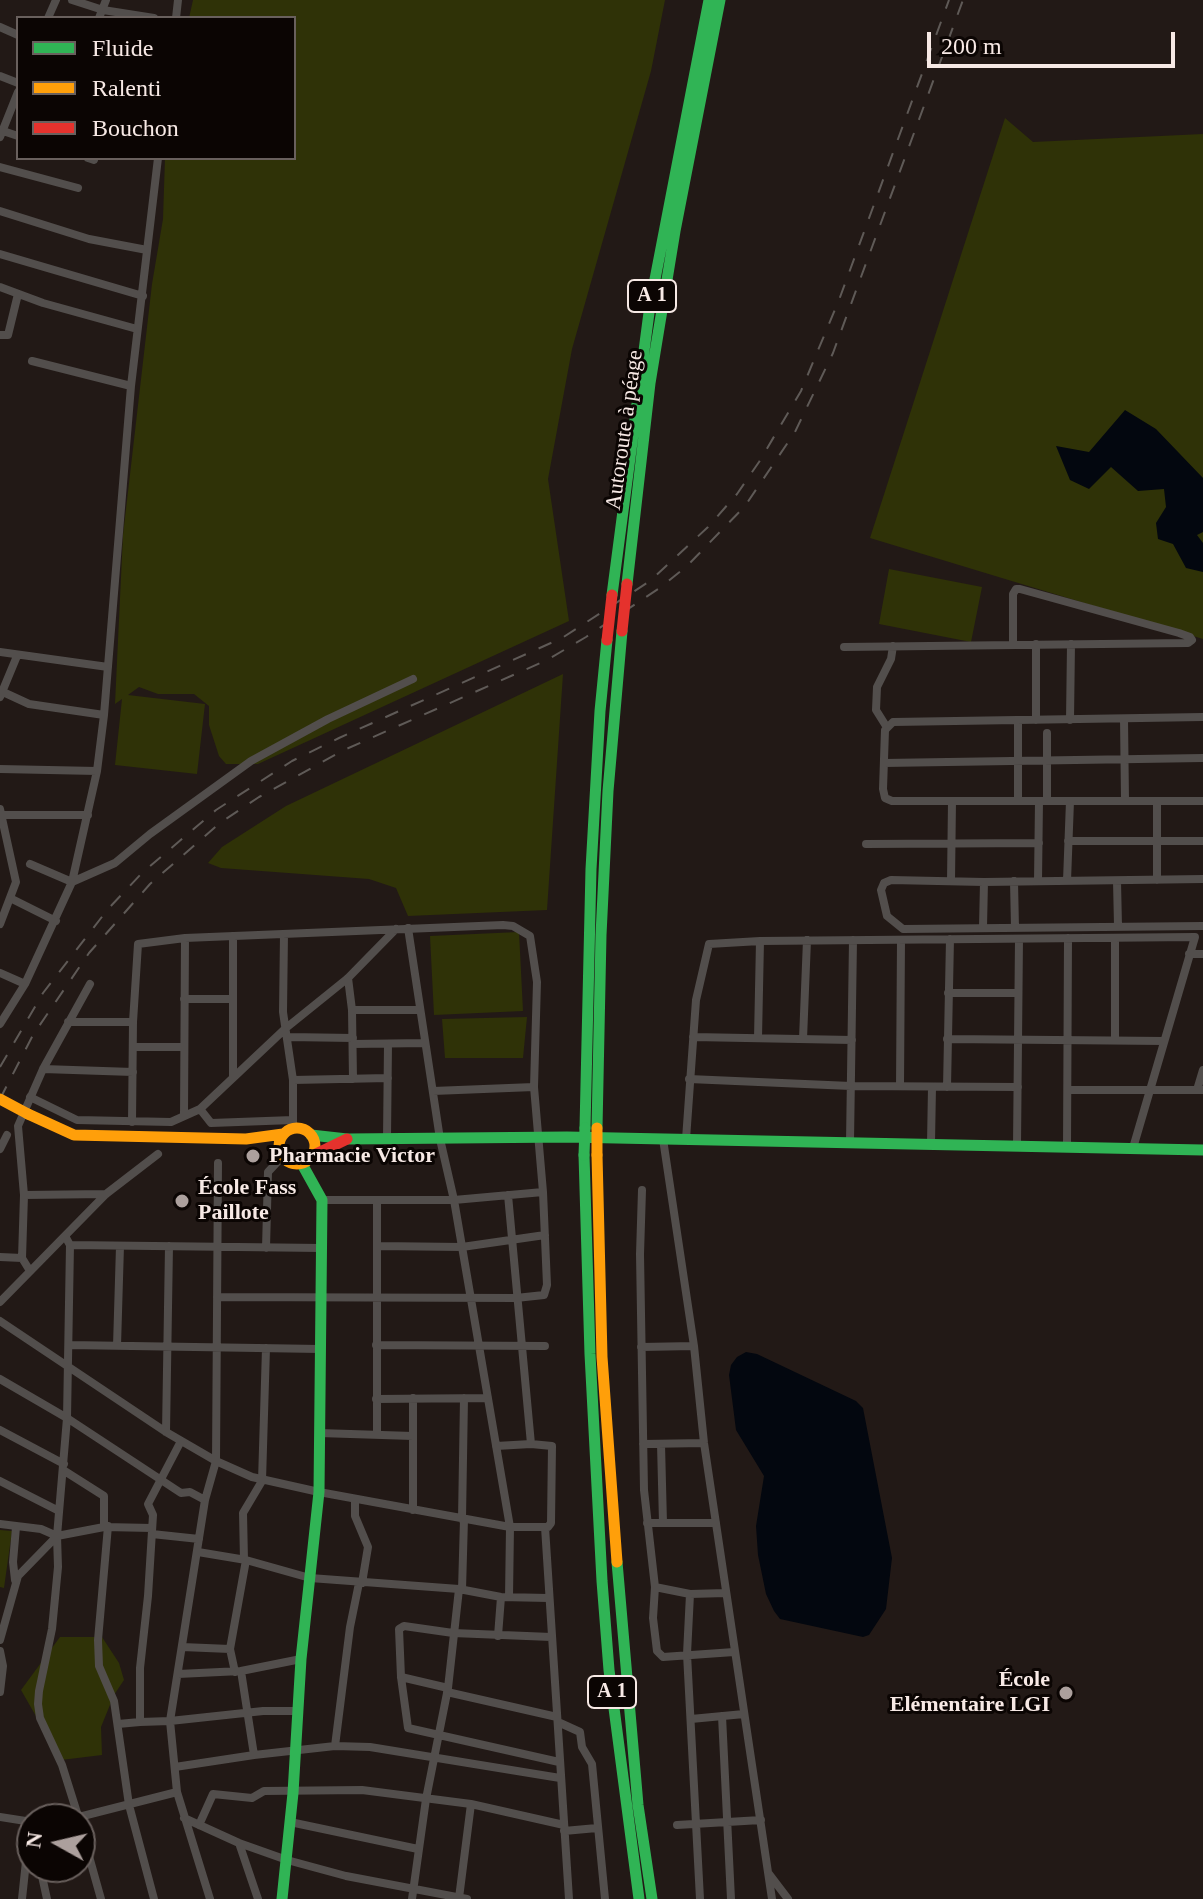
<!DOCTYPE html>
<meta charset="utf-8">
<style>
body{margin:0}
#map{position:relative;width:1203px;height:1899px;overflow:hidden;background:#221916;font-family:"Times New Roman",serif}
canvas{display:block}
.legend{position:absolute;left:16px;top:16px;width:280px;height:144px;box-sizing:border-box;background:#0b0503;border:2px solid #69605d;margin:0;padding:10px 14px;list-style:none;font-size:24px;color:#f7e9e5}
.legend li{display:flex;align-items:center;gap:16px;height:40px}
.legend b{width:40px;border:2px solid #69605d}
.north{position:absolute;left:16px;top:1803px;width:80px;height:80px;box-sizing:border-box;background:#0b0503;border:2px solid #69605d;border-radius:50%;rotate:278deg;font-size:22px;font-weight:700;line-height:32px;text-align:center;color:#f7e9e5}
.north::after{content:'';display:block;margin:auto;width:28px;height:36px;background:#aca09d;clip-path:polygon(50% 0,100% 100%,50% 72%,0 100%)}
.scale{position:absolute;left:927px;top:32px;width:248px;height:36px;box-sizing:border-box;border:4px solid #f7e9e5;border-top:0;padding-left:10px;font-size:24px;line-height:28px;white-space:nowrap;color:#f7e9e5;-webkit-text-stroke:6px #0b0503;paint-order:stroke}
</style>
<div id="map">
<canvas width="1203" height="1899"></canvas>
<ul class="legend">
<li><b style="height:10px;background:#30b455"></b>Fluide</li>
<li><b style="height:10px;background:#ff9f0a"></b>Ralenti</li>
<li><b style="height:10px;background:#e5322d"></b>Bouchon</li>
</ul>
<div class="north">N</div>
<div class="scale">200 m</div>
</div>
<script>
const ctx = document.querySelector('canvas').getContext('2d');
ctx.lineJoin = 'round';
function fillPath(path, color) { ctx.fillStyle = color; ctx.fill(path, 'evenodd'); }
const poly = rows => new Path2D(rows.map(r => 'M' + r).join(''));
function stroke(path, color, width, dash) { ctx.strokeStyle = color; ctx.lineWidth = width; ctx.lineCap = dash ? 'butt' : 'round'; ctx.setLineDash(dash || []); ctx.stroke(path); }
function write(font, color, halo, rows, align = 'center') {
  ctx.font = font + ' "Times New Roman",serif'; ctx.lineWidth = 6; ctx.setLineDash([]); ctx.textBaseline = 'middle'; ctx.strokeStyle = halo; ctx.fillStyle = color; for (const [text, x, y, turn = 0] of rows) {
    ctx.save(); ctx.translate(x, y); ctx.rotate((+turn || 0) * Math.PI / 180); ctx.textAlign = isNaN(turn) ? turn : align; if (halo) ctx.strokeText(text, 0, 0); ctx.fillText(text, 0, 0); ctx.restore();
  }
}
const green = poly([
 [193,0,665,0,651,71,572,349,548,479,569,621,258,764,226,764,219,756,209,725,209,706,194,694,158,694,139,687,128,695,205,704,197,774,115,765,122,699,115,704,123,535,152,284,163,219,165,158,294,158,294,18,189,18],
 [1005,118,1033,142,1203,134,1203,639,870,538],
 [889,569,982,587,971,642,879,624],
 [563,674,547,910,408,916,396,888,369,879,221,868,208,863,222,847,286,806],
 [519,932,523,1011,434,1015,430,936],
 [527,1017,523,1058,445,1058,442,1019],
 [0,1530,12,1531,4,1588,0,1587],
 [60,1637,102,1637,119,1663,124,1680,114,1695,101,1727,102,1755,61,1760,21,1690]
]);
const water = poly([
 [1125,410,1156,429,1203,478,1203,532,1197,535,1203,543,1203,572,1186,568,1173,544,1158,539,1156,523,1166,507,1164,489,1138,491,1111,467,1089,489,1070,480,1056,446,1089,452],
 [746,1352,757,1354,856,1401,863,1408,892,1558,886,1609,869,1635,863,1637,780,1619,774,1611,766,1594,758,1555,756,1526,764,1476,736,1430,729,1375,731,1365,737,1357]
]);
const street = poly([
 [72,0,103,10,154,18],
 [48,18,56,0],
 [99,18,106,0],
 [176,18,178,0],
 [0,27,18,35],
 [0,76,18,83],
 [3,131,18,136],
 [0,137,18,92],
 [88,158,94,160],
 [0,167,78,188],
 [0,211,89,239,147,250],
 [0,254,143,296],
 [0,287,43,303,137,329],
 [0,335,8,335,18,294],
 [32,361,131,386],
 [1036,644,1036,720],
 [844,647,1188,643,1192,640,1190,637,1179,633,1020,589,1016,589,1013,594,1013,644],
 [0,652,108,667],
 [3,692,29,704,104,715],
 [0,697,17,656],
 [1203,717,893,722,885,730,883,789,885,798,892,801,1203,801],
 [1124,719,1125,800],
 [1018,720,1018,801],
 [1070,720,1071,644],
 [886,726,876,710,877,687,891,659,893,646],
 [884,763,1203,758],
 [0,769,97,771],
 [1047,801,1047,733],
 [0,809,16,882,0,924],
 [1,815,88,815],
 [1068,841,1203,841],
 [866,844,1039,843],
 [30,864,72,882,97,771,104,715,131,386,158,158],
 [1203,879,984,882,891,880,884,883,881,890,887,916,903,929,1203,926],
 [1157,880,1157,801],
 [951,881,952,801],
 [1014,881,1015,928],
 [1038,881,1039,801],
 [1067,881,1070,801],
 [1117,881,1118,926],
 [10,898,56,921],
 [983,927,984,882],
 [408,928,440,1139,454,1200,510,1527,509,1597],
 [284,934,283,1012,293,1080,293,1128],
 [233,936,233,1077],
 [1189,954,1203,954],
 [0,973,25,984],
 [348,978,352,1010,353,1079],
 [948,993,1018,993],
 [184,999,233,999],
 [352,1010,420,1010],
 [68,1022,133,1022],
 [0,1024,25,984,72,882,115,863,150,834,251,761,328,719,413,679],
 [288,1037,353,1038],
 [693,1037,852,1040],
 [758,1038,760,941],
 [803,1039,807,940],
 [947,1039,1164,1041],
 [1115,1040,1115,938],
 [353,1044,425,1043],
 [133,1047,184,1047],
 [43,1069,133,1072],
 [689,1079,851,1086,1018,1087],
 [293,1080,388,1078],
 [900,1086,901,940],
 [947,1087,950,939],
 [1068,1090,1203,1090],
 [1197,1090,1203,1070],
 [433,1091,534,1087],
 [30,1097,77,1120,171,1122,200,1109,286,1028,348,978,396,929],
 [200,1109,211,1123,293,1120],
 [184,1116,185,938],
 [132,1122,133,1022,138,944,185,938,503,925,513,926,530,936,537,982,534,1087,543,1192,547,1285,544,1295,516,1298,217,1297],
 [387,1138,388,1044],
 [663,1139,694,1346,704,1443,772,1899],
 [686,1139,696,1000,709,944,760,941,1195,937,1133,1148],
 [850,1142,853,940],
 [931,1143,932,1087],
 [1017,1145,1019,939],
 [1067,1147,1068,938],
 [0,1149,7,1135],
 [218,1163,216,1461,205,1500,170,1721,263,1711,299,1711],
 [642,1190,640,1254,644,1490,655,1587,653,1618,657,1651,663,1657,734,1652],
 [24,1195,106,1194],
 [508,1195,531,1444],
 [322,1200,454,1200,543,1192],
 [377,1200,377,1434],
 [65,1236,70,1245,67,1418,57,1536,58,1567,52,1629,39,1691,38,1704,40,1718,62,1765,79,1819],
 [70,1245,321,1248],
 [377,1246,462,1247,545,1235],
 [266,1248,268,1172,282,1157],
 [0,1257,22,1258],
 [30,1271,22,1258,24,1195,18,1126,43,1069,90,984],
 [0,1302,106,1194,158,1154],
 [0,1321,166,1432,216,1461,252,1477,319,1492,510,1527,548,1527,551,1523,552,1446,531,1444,496,1446],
 [69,1345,320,1349],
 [376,1345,545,1346],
 [117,1346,120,1246],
 [641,1347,694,1346],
 [0,1379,67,1418,181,1493,190,1492,205,1500],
 [413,1398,413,1510],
 [376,1399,488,1398],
 [0,1430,64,1464],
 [166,1432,169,1246],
 [319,1433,413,1436],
 [181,1441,148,1504,153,1515,148,1596,140,1668,140,1722,170,1721,177,1792,210,1899],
 [643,1444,704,1443],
 [661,1444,663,1523],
 [63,1470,104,1496,104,1527],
 [0,1481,59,1511],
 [355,1499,355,1516,368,1547,362,1583],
 [462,1519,464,1398],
 [647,1523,716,1523],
 [0,1524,41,1529,57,1536],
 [108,1526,98,1640,99,1666,114,1701,129,1805,154,1899],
 [545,1527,569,1899],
 [152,1534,199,1539],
 [198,1552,246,1560,310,1578,459,1589,501,1597,548,1598],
 [244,1560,243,1513,262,1481,266,1348],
 [15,1580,13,1562,16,1527],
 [655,1587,690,1594,726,1593],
 [462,1590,464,1519],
 [690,1594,687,1654,700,1899],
 [498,1636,501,1597],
 [551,1637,453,1633,404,1626,399,1629,401,1677,408,1728,559,1762],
 [0,1640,18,1576,57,1536,104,1527,152,1528],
 [182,1647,230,1649,246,1560],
 [230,1649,235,1672],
 [0,1651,3,1666,0,1692],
 [178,1674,241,1671],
 [401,1677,448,1688],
 [447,1692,557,1717],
 [722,1716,731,1899],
 [691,1719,744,1714],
 [558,1722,580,1732,582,1747,592,1764,605,1899],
 [118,1724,140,1722],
 [335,1746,350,1627,359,1583],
 [254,1755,241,1671,301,1659],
 [175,1767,254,1755,335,1746,370,1747,560,1778],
 [0,1817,32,1822],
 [184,1818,239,1843,287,1860,346,1876,467,1899],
 [71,1819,177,1792],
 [290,1822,418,1849],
 [80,1824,101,1899],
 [199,1825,213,1794,252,1798,264,1791,362,1790,471,1804,564,1825],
 [677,1825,761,1820],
 [564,1831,597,1828],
 [239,1843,258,1899],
 [40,1867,47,1899],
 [769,1874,788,1899],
 [459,1898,471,1804],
 [22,1899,27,1852,32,1838],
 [412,1899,426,1799,448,1688,459,1589]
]);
const fast = poly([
 [627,584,650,383,675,231,720,0],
 [612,595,650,305,709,0],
 [585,1128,591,869,600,711,607,640],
 [597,1128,601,935,608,791,622,631],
 [311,1135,347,1139,567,1137,1203,1150],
 [584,1155,590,1354,602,1581,609,1670,639,1899],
 [617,1562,638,1805,652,1899],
 [282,1899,293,1793,301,1659,319,1492,322,1200,302,1164]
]);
const slow = poly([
 [28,1114,74,1135,246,1139,283,1134],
 '279 1146a18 18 0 1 1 36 0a18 18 0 1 1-36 0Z',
 [597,1155,602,1357,617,1562]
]);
const jam = poly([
 [312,1156,347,1139]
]);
const rail = poly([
 [0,1067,43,993,108,909,142,873,216,810,292,761,339,738,562,638,650,581,708,527,737,494,759,462,801,391,839,300,949,0],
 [0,1099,33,1035,89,953,150,884,220,823,259,797,344,750,547,660,586,637,661,587,687,566,745,506,795,432,833,353,963,0]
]);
const fastBridge = poly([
 [584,1155,585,1128]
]);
const slowBridge = poly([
 [0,1099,28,1114],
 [597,1128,597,1155]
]);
const jamBridge = poly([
 [622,631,627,584],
 [607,640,612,595]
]);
const markers = [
 [253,1156,8,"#aca09d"],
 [182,1201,8,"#aca09d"],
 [1066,1693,8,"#aca09d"]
];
const shields = [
 [652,296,48],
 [612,1692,48]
];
const shieldNames = [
 ["A 1",652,296],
 ["A 1",612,1692]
];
const streetNames = [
 ["Autoroute à péage",625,430,-82]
];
const poiNames = [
 ["Pharmacie Victor",269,1156],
 ["École Fass",198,1188],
 ["Paillote",198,1213],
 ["École",1050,1680,"right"],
 ["Elémentaire LGI",1050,1705,"right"]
];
fillPath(green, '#2f3207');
fillPath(water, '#03070f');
stroke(street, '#524e4c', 8);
stroke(fast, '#30b455', 11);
stroke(slow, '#ff9f0a', 11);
stroke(jam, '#e5322d', 11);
stroke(rail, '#5f5a57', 2, [14, 14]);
stroke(fastBridge, '#30b455', 11);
stroke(slowBridge, '#ff9f0a', 11);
stroke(jamBridge, '#e5322d', 11);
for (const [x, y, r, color] of markers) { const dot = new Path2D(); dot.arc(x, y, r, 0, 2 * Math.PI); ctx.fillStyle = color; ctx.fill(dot); stroke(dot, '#0b0503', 3); }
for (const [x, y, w] of shields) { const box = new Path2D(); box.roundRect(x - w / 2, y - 16, w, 32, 6); ctx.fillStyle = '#0b0503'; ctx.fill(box); stroke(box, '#f7e9e5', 2); }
write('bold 20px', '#f7e9e5', null, shieldNames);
write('22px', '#f7e9e5', '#0b0503', streetNames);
write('bold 22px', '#f7e9e5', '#0b0503', poiNames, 'left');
</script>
